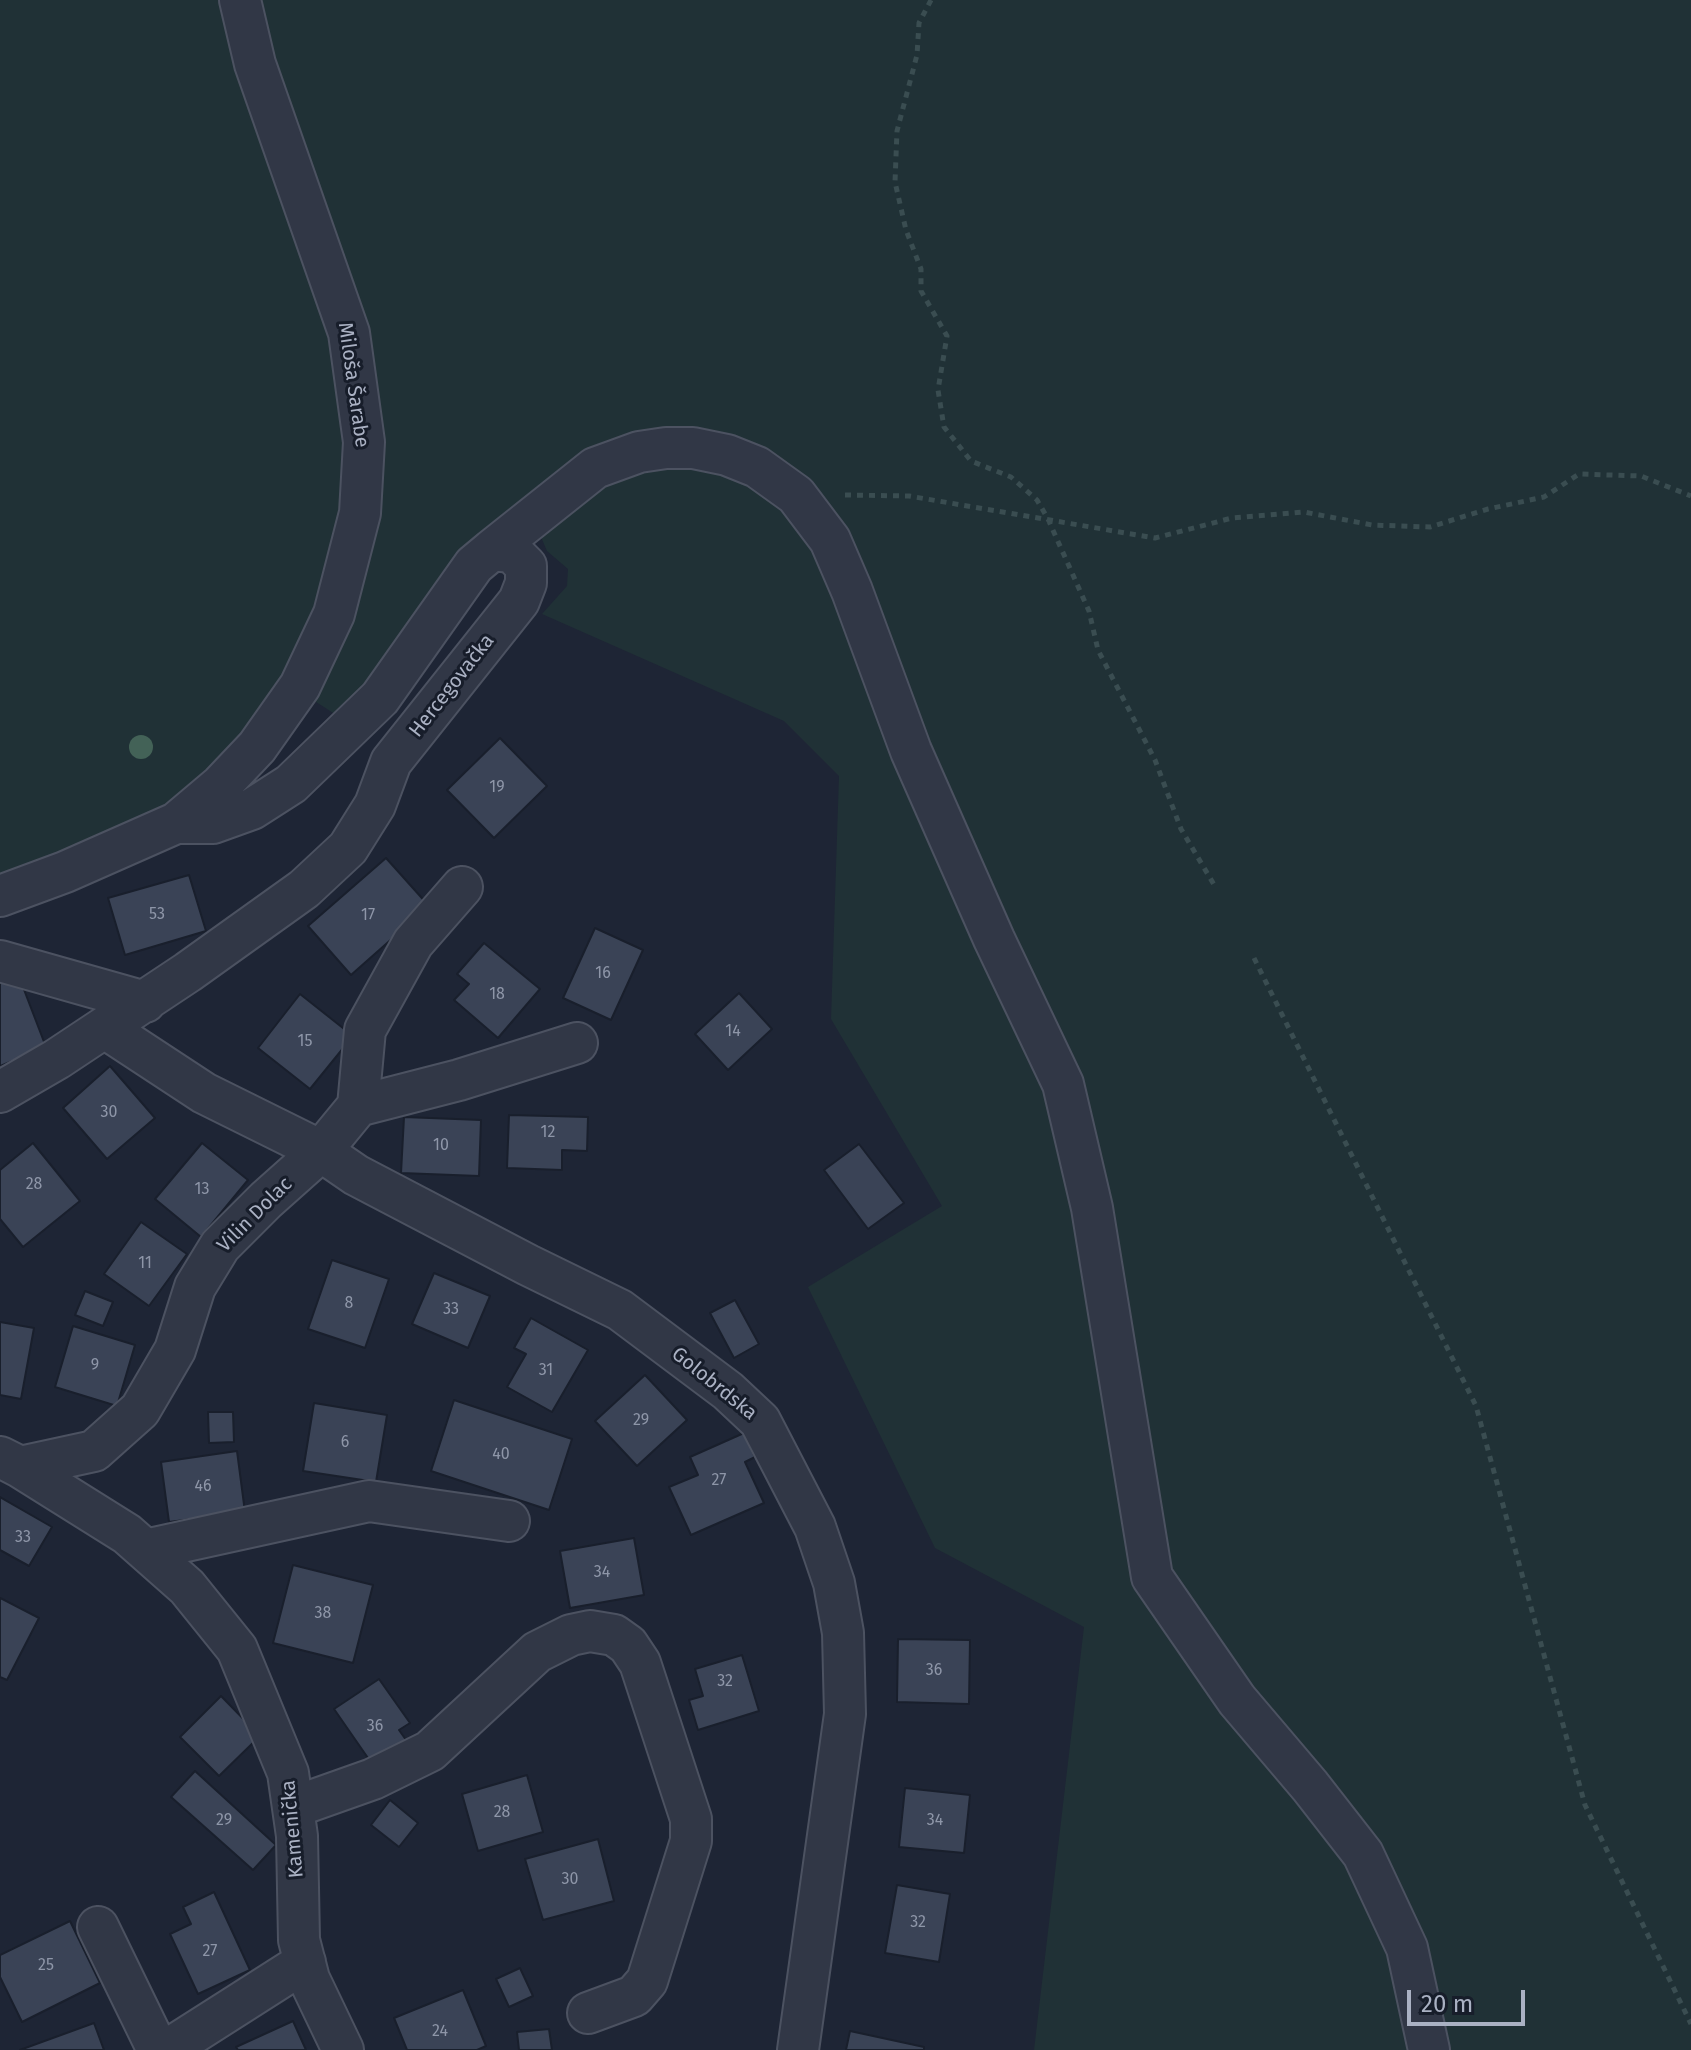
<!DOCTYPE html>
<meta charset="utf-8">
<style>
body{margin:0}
#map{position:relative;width:1691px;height:2050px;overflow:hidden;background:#1e2535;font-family:"Fira Sans",sans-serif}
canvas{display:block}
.scale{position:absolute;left:1407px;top:1990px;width:118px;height:36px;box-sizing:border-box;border:4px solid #aab1c3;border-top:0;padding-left:10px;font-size:24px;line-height:28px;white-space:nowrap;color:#aab1c3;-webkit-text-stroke:6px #171d2a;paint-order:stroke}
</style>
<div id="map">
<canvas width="1691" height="2050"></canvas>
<div class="scale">20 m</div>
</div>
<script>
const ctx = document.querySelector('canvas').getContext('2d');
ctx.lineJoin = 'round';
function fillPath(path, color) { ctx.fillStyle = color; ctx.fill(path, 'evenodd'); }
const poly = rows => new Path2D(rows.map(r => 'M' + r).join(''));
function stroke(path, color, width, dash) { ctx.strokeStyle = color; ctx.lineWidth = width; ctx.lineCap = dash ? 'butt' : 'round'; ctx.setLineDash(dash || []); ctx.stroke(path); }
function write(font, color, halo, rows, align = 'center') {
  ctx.font = font + ' "Fira Sans",sans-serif'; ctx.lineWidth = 6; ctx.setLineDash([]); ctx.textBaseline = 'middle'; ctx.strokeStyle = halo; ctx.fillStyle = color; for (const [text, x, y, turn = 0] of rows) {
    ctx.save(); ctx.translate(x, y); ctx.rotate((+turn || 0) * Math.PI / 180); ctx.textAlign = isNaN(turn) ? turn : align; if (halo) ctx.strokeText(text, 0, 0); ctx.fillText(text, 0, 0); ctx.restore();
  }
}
const green = poly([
 [0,0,1691,0,1691,2050,1434,2050,1413,1947,1157,1575,1097,1207,857,589,760,463,588,457,344,720,310,698,325,608,285,682,249,725,194,783,144,821,0,877],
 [666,453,792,498,1057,1086,1147,1579,1358,1858,1423,2050,1034,2050,1084,1627,935,1548,808,1287,942,1206,831,1019,839,776,784,721,542,614,567,586,568,569,547,551,538,530,548,514]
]);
const building = poly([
 [500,738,547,786,494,838,447,790,500,738],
 [386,858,429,906,351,975,308,926,386,858],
 [189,875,206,931,125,955,108,898,189,875],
 [595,928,643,950,611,1020,563,998,595,928],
 [484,943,540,989,498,1038,454,1000,469,984,457,974,484,943],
 [18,974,46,1047,0,1066,0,981,18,974],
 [739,993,772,1029,728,1070,695,1034,739,993],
 [300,994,353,1036,310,1089,258,1048,300,994],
 [110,1066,155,1118,107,1159,63,1108,110,1066],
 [509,1115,588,1117,587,1151,562,1150,562,1170,507,1168,509,1115],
 [404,1117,481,1120,479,1176,401,1173,404,1117],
 [33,1143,80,1201,23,1247,0,1219,0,1170,33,1143],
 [202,1143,248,1180,201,1237,155,1199,202,1143],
 [859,1144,904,1203,868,1229,824,1170,859,1144],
 [141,1222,187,1254,149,1306,104,1274,141,1222],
 [332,1260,389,1279,365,1348,308,1329,332,1260],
 [434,1273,490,1296,468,1348,412,1324,434,1273],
 [85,1291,113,1302,103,1326,75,1315,85,1291],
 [735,1300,759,1344,734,1358,710,1313,735,1300],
 [531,1318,588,1350,552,1412,507,1387,526,1354,514,1348,531,1318],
 [0,1322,34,1328,21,1399,0,1395,0,1322],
 [73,1326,135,1345,117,1406,55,1387,73,1326],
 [645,1375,687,1420,637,1466,595,1421,645,1375],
 [454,1400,572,1439,549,1510,431,1471,454,1400],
 [314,1403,387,1415,376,1482,303,1471,314,1403],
 [208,1412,233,1412,234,1442,209,1443,208,1412],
 [744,1433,755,1457,745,1462,764,1503,691,1535,669,1487,698,1475,690,1457,744,1433],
 [237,1451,245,1512,169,1522,161,1462,237,1451],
 [0,1497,52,1527,29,1566,0,1550,0,1497],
 [634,1538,644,1595,570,1608,560,1551,634,1538],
 [293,1565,373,1585,353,1663,273,1643,293,1565],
 [0,1598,39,1618,7,1680,0,1677,0,1598],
 [898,1639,970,1640,969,1704,897,1702,898,1639],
 [742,1655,759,1711,698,1730,689,1700,703,1696,695,1669,742,1655],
 [379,1679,410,1723,399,1730,411,1747,377,1771,334,1709,379,1679],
 [221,1696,260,1736,219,1776,180,1737,221,1696],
 [195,1771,276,1845,253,1870,171,1797,195,1771],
 [527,1775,543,1832,478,1851,462,1794,527,1775],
 [905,1788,970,1795,964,1853,899,1847,905,1788],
 [390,1800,418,1823,399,1847,371,1825,390,1800],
 [598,1839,614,1901,543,1920,525,1859,598,1839],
 [897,1885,950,1894,939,1962,885,1953,897,1885],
 [214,1892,250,1970,198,1994,170,1934,191,1924,183,1907,214,1892],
 [70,1921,100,1983,22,2022,0,1977,0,1955,70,1921],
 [520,1968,533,1996,509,2007,496,1979,520,1968],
 [463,1990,486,2046,477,2050,407,2050,394,2018,463,1990],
 [293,2021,306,2050,238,2050,236,2047,293,2021],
 [94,2023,104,2050,20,2050,94,2023],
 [549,2029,552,2050,519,2050,517,2032,549,2029],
 [850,2031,924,2047,924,2050,846,2050,850,2031]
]);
const path = poly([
 [931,0,919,23,917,55,897,131,895,182,906,230,921,269,921,291,947,336,938,390,944,427,971,461,1011,477,1037,500,1048,519,1089,611,1098,650,1155,760,1181,829,1216,888],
 [845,495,909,496,1155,538,1232,518,1304,512,1372,525,1430,527,1488,509,1544,497,1579,474,1641,476,1691,496],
 [1254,958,1476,1406,1585,1805,1691,2024]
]);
const minor = poly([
 [492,550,595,468,639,452,666,448,693,448,727,455,757,467,796,495,830,540,852,591,911,751,994,939,1063,1084,1092,1208,1152,1577,1237,1700,1310,1786,1363,1854,1407,1948,1429,2050],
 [0,896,65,872,176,823,221,785,257,747,300,686,334,614,360,513,364,442,349,333,255,64,240,0],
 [0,961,145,1002],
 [105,1028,204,1093,321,1151,356,1175,528,1265,620,1310,728,1391,760,1421,815,1527,834,1583,843,1633,845,1714,798,2050],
 [0,1092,57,1059,188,972,304,889,348,848,375,805,391,762,519,601,526,583,526,566,512,552,492,550,474,565,380,698,291,784,252,809,213,823,176,823],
 [358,1106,459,1080,577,1043],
 [0,1457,20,1467,94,1451,140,1410,175,1350,195,1287,220,1246,266,1200,321,1151,358,1106,365,1030,413,943,462,887],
 [20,1467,127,1534,187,1587,237,1649,288,1773,297,1836,299,1940,309,1979,343,2050],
 [145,1550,369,1501,509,1521],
 [294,1807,373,1779,430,1751,537,1652,571,1635,590,1631,614,1635,628,1645,640,1663,691,1819,691,1841,647,1981,634,1996,588,2013],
 [98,1927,155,2044,170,2048,305,1962]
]);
const trees = [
 [141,747]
];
const numberNames = [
 ["19",497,788],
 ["53",157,915],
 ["17",368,916],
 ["16",603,974],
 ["18",497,995],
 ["14",733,1032],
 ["15",305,1042],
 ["30",109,1113],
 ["12",548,1133],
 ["10",441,1146],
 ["28",34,1185],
 ["13",202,1190],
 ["11",145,1264],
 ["8",349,1304],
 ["33",451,1310],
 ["9",95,1366],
 ["31",546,1371],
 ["29",641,1421],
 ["6",345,1443],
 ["40",501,1455],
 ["27",719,1481],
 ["46",203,1487],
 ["33",23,1538],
 ["34",602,1573],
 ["38",323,1614],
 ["36",934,1671],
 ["32",725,1682],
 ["36",375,1727],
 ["28",502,1813],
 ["29",224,1821],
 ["34",935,1821],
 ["30",570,1880],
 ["32",918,1923],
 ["27",210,1952],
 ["25",46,1966],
 ["24",440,2032]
];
const streetNames = [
 ["Miloša Šarabe",353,385,82],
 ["Hercegovačka",452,686,-52],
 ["Vilin Dolac",255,1215,-45],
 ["Golobrdska",714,1384,39],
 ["Kamenička",293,1829,-95]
];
fillPath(green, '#203136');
fillPath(building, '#3a4356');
stroke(building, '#191f2c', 2);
stroke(minor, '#4c5261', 44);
stroke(path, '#3a4d51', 5, [6, 6]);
stroke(minor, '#313746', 40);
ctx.fillStyle = '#436257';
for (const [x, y] of trees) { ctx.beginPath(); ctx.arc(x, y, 12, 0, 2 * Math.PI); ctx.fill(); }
write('16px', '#8e96a8', null, numberNames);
write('20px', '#aab1c3', '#171d2a', streetNames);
</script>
